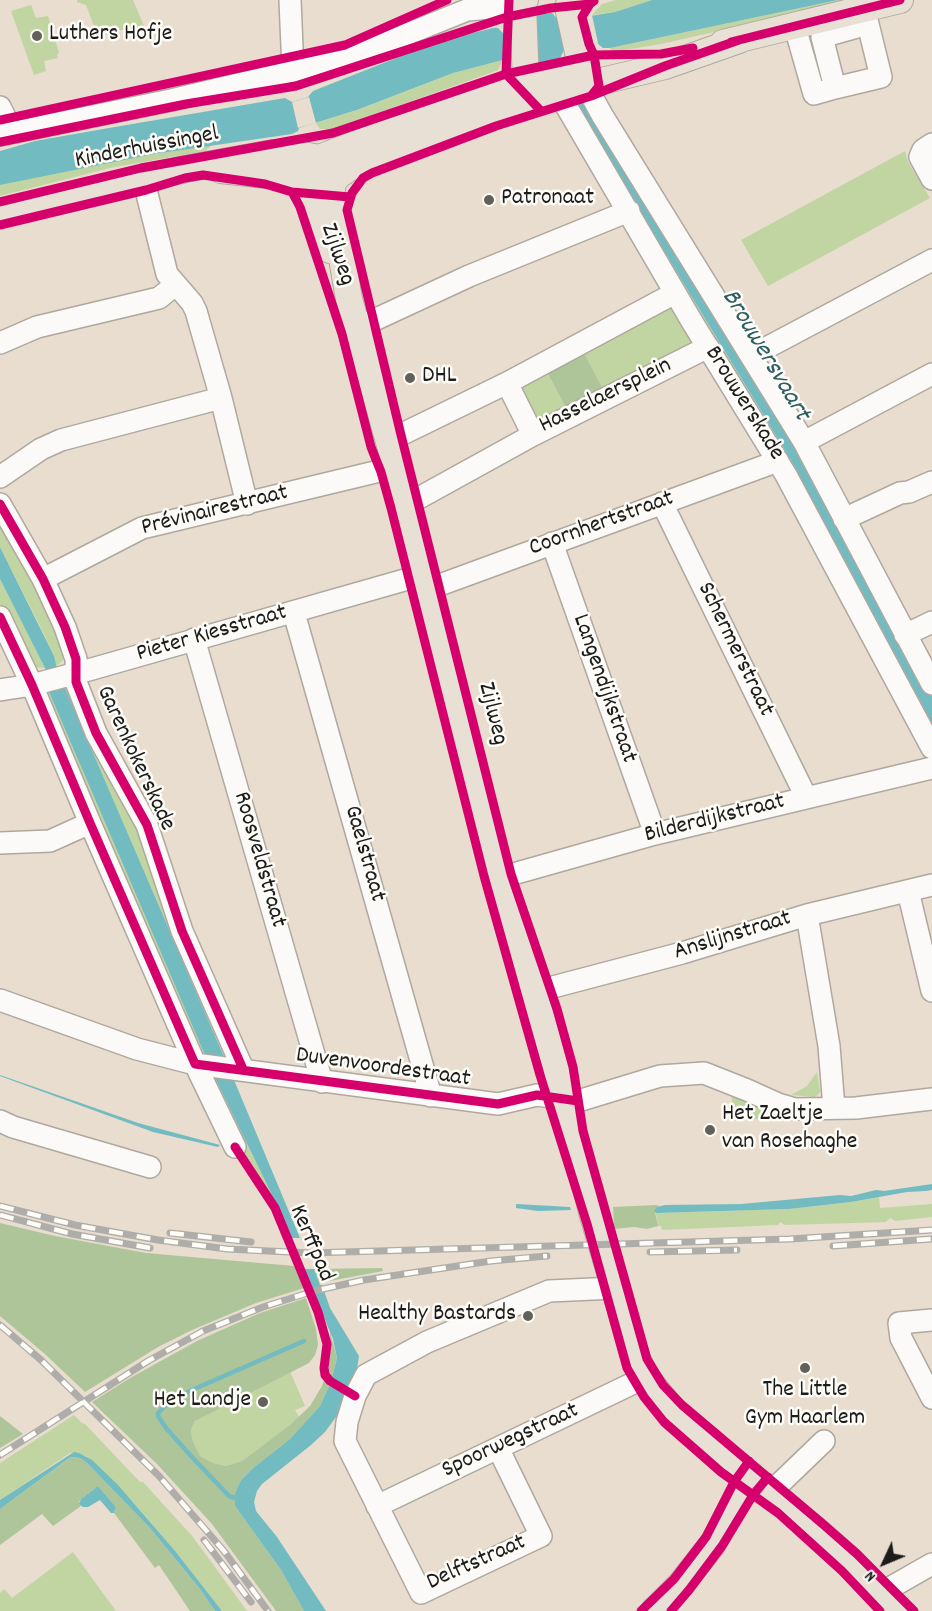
<!DOCTYPE html>
<meta charset="utf-8">
<style>
body{margin:0}
#map{position:relative;width:932px;height:1611px;overflow:hidden;background:#e8ddce;font-family:Dekko,sans-serif}
canvas{display:block}
.north{position:absolute;left:854px;top:1533px;width:60px;height:60px;-webkit-text-stroke:4px #fdfcf7;paint-order:stroke;rotate:226deg;font-size:16px;font-weight:700;line-height:24px;text-align:center;color:#1c1c1c}
.north::after{content:'';display:block;margin:auto;width:21px;height:27px;background:#1c1c1c;clip-path:polygon(50% 0,100% 100%,50% 72%,0 100%)}
</style>
<div id="map">
<canvas width="932" height="1611"></canvas>
<div class="north">N</div>
</div>
<script>
const ctx = document.querySelector('canvas').getContext('2d');
ctx.lineJoin = 'round';
function fillPath(path, color) { ctx.fillStyle = color; ctx.fill(path, 'evenodd'); }
const poly = rows => new Path2D(rows.map(r => 'M' + r).join(''));
function stroke(path, color, width, dash) { ctx.strokeStyle = color; ctx.lineWidth = width; ctx.lineCap = dash ? 'butt' : 'round'; ctx.setLineDash(dash || []); ctx.stroke(path); }
function write(font, color, halo, rows, align = 'center') {
  ctx.font = font + ' Dekko,sans-serif'; ctx.lineWidth = 5; ctx.setLineDash([]); ctx.textBaseline = 'middle'; ctx.strokeStyle = halo; ctx.fillStyle = color; for (const [text, x, y, turn = 0] of rows) {
    ctx.save(); ctx.translate(x, y); ctx.rotate((+turn || 0) * Math.PI / 180); ctx.textAlign = isNaN(turn) ? turn : align; if (halo) ctx.strokeText(text, 0, 0); ctx.fillText(text, 0, 0); ctx.restore();
  }
}
const green = poly([
 [77,0,133,0,144,26,106,33,104,29,96,31,86,5,77,2],
 [616,0,652,0,615,12,592,15,602,4],
 [838,0,857,0,661,44,613,52,610,48],
 [31,5,36,18,48,16,59,53,57,54,58,58,44,61,46,71,34,75,11,11],
 [503,60,498,70,493,72,333,129,320,129,316,123,358,110,453,73],
 [597,139,800,476,932,723,932,738],
 [212,145,205,151,110,168,0,196,0,185,32,177,154,154],
 [905,151,908,162,930,198,768,286,741,240],
 [671,304,694,341,603,389,583,351],
 [546,370,566,408,533,425,513,387],
 [0,520,37,586,66,653,63,660,58,665,55,666,54,656,40,626,0,547],
 [0,579,23,624,45,668,32,667,13,626,0,604],
 [69,685,143,832,228,1049,225,1058,64,687],
 [51,688,49,692,206,1054,202,1057,41,695,48,693],
 [817,1072,820,1091,818,1095,814,1097,791,1095,807,1086],
 [214,1076,275,1201,282,1218,243,1151],
 [731,1093,786,1117,735,1121],
 [879,1197,880,1208,932,1204,932,1217,895,1221,890,1218,886,1222,785,1225,780,1222,778,1225,662,1230,661,1226,658,1226,656,1213,789,1209,851,1202],
 [289,1369,305,1406,295,1410,299,1417,291,1424,242,1461,226,1466,213,1463,200,1456,192,1439,191,1430,195,1421],
 [74,1415,82,1423,85,1424,140,1482,143,1482,193,1537,247,1611,222,1611,176,1552,133,1502,86,1456,70,1453,0,1500,0,1463],
 [73,1552,116,1611,0,1611,0,1593,4,1589,12,1598]
]);
const forest = poly([
 [583,351,603,389,566,408,546,370],
 [657,1205,659,1206,655,1212,658,1226,647,1229,634,1227,614,1229,613,1207],
 [0,1223,55,1236,146,1253,294,1266,304,1288,256,1303,192,1330,158,1347,85,1392,46,1355,0,1316],
 [382,1268,383,1271,319,1283,313,1269],
 [306,1298,316,1329,318,1345,315,1355,309,1363,195,1421,191,1430,192,1439,200,1456,213,1463,226,1466,242,1461,291,1424,310,1406,322,1386,329,1367,330,1332,337,1358,331,1382,320,1406,290,1439,253,1468,241,1480,235,1493,235,1506,281,1570,304,1611,276,1611,212,1524,157,1464,92,1402,130,1378,197,1341,260,1313],
 [0,1416,23,1434,0,1448],
 [71,1457,80,1458,87,1463,150,1528,200,1589,215,1611,190,1611,159,1565,155,1568,114,1513,116,1507,98,1486,81,1499,79,1502,81,1506,53,1526,42,1514,0,1545,0,1509]
]);
const water = poly([
 [652,0,838,0,610,48,603,48,597,43,565,48,560,58,539,64,531,56,503,60,453,73,357,110,299,128,298,131,292,134,154,154,0,185,0,151,35,141,109,128,285,98,292,102,308,97,313,91,439,41,493,28,532,21,539,14,552,13,559,21,615,12],
 [589,105,730,328,932,693,932,723,792,462,578,109],
 [0,547,54,656,61,686,65,688,234,1080,300,1238,306,1242,305,1249,310,1250,310,1257,314,1258,314,1270,320,1285,322,1285,330,1308,359,1356,356,1376,349,1395,336,1417,325,1432,311,1445,262,1484,257,1491,254,1502,256,1511,277,1537,326,1611,304,1611,281,1570,235,1506,235,1493,241,1480,253,1468,290,1439,320,1406,331,1382,337,1358,333,1339,275,1201,214,1076,49,692,51,688,45,668,0,579],
 [0,1075,138,1123,220,1145,218,1147,153,1132,0,1076],
 [932,1184,932,1190,926,1191,907,1192,851,1202,789,1209,656,1213,654,1211,657,1207,665,1205,741,1204,840,1195,851,1196,876,1190,884,1191],
 [516,1204,570,1207,571,1210,538,1211,516,1208],
 [74,1452,79,1453,92,1460,118,1485,176,1552,222,1611,215,1611,200,1589,150,1528,87,1463,80,1458,71,1457,68,1459,0,1509,0,1500],
 [98,1486,116,1507,114,1513,111,1513,100,1500,88,1507,83,1507,79,1504,81,1499]
]);
const pier = poly([
 [592,15,598,43,564,48,571,18],
 [532,21,532,56,503,60,504,34,498,28,493,28],
 [309,97,316,123,298,128,292,102],
 [287,1238,301,1238,303,1242,306,1242,305,1249,310,1250,309,1257,314,1258,313,1266,315,1269,300,1269]
]);
const stream = poly([
 [235,1498,229,1496,191,1456,166,1428,158,1416,158,1413,168,1403,192,1390,304,1341]
]);
const canal = poly([
 [545,42,549,59,595,122]
]);
const minor = poly([
 [290,0,293,71],
 [468,10,523,5],
 [795,27,814,94,835,88,822,37,868,24,864,9],
 [585,84,602,115,804,442,932,684],
 [835,88,881,77,868,24],
 [547,94,565,104,691,320,786,475,932,748],
 [0,107,6,119,9,133],
 [0,135,171,100,293,71,385,43,467,10,484,0],
 [932,144,923,150,920,157,932,179],
 [143,178,167,274,192,303,196,311,221,398,247,504],
 [357,328,469,276,629,211],
 [0,343,37,327,159,298,175,285],
 [751,356,932,260],
 [507,383,533,435],
 [388,441,507,383,675,293],
 [804,442,932,374],
 [0,477,41,449,61,440,221,398],
 [404,503,417,499,533,435,708,347],
 [662,503,806,797],
 [0,504,43,579,65,627,76,659,76,682,96,733,147,825,182,931,243,1069],
 [844,519,900,493,909,492,932,482],
 [552,543,655,834],
 [43,579,142,528,396,467],
 [426,590,778,461],
 [294,613,431,1096],
 [0,617,32,685,90,823,195,1064,235,1147],
 [905,635,932,622],
 [194,639,322,1082],
 [0,690,32,685,92,669,422,575],
 [0,843,50,841,90,823],
 [499,878,655,834,932,768],
 [908,891,932,991],
 [807,915,829,1046,834,1108],
 [534,992,682,953,807,915,932,885],
 [0,1000,137,1049,195,1064,498,1104,537,1095,578,1101,660,1076,704,1073,747,1090,778,1104,795,1109,856,1108,932,1099],
 [0,1121,13,1127,150,1167],
 [932,1320,899,1323,901,1338,932,1398],
 [498,1448,541,1536,421,1593,345,1441,347,1422,355,1396,366,1375,427,1342,549,1291,615,1288],
 [771,1492,824,1441],
 [377,1506,646,1377],
 [881,1593,932,1564]
]);
const major = poly([
 [525,0,523,5,526,82],
 [571,0,568,7,585,84],
 [739,40,665,66,547,94,369,160,349,168,339,175,333,182,331,195,349,299,396,467,499,878,557,1070,592,1212,633,1350,646,1377,674,1412,818,1532,851,1561,898,1611],
 [723,43,900,0],
 [221,170,322,181],
 [0,212,185,169,273,153,298,154,319,158,326,170],
 [330,250,306,186,308,171,319,158,486,94,526,82,563,74],
 [654,1611,681,1584,712,1545,751,1477]
]);
const rail = poly([
 [0,1206,75,1225,158,1240,227,1249,310,1253,790,1239,932,1230],
 [0,1215,72,1234,150,1248],
 [170,1233,251,1242],
 [833,1246,932,1239],
 [650,1252,737,1250],
 [0,1325,41,1360,159,1476,224,1551,268,1611],
 [0,1455,148,1361,203,1331,263,1307,314,1291,364,1280,491,1261,547,1256],
 [204,1540,251,1602]
]);
const cycleway = poly([
 [509,0,506,74,541,111],
 [739,40,665,66,591,96,496,126,372,173,363,178,352,193,347,210,401,435,511,874,557,1009,573,1067,583,1131,647,1359,663,1385,682,1405,824,1525,857,1554,914,1611],
 [731,42,900,0],
 [591,96,599,86,594,55,589,44,582,17,590,4,594,1],
 [0,120,345,45,447,0],
 [0,142,186,104,296,86,507,17,551,8,590,4],
 [292,192,300,207,342,334,371,447,381,472,391,508,484,876,540,1075,587,1224,627,1368,644,1397,664,1422,721,1472,778,1513,842,1571,880,1611],
 [0,202,141,168,333,133,506,74,594,55,661,54,693,48],
 [0,225,146,190,185,178,203,175,265,184,292,192,350,197],
 [0,504,43,579,65,627,76,659,76,682,96,733,147,825,182,931,243,1069],
 [0,617,32,685,90,823,195,1064,498,1104,537,1095,578,1101],
 [235,1147,275,1208,318,1312,327,1344,324,1368,325,1375,330,1381,355,1396],
 [641,1611,674,1579,706,1537,734,1482,749,1461],
 [671,1611,689,1590,722,1546,753,1495,768,1477]
]);
const markers = [
 [37,36,6,"#63605a"],
 [489,200,6,"#63605a"],
 [410,378,6,"#63605a"],
 [710,1130,6,"#63605a"],
 [528,1316,6,"#63605a"],
 [805,1368,6,"#63605a"],
 [263,1402,6,"#63605a"]
];
const poiNames = [
 ["Luthers Hofje",49,36],
 ["Patronaat",501,200],
 ["DHL",422,378],
 ["Het Zaeltje",722,1116],
 ["van Rosehaghe",722,1144],
 ["Healthy Bastards",516,1316,"right"],
 ["The Little",805,1392,"center"],
 ["Gym Haarlem",805,1420,"center"],
 ["Het Landje",251,1402,"right"]
];
const streetNames = [
 ["Kinderhuissingel",147,149,-11],
 ["Zijlweg",336,255,71],
 ["Hasselaersplein",606,397,-26],
 ["Brouwerskade",743,404,58],
 ["Prévinairestraat",215,512,-14],
 ["Coornhertstraat",602,525,-20],
 ["Pieter Kiesstraat",212,635,-16],
 ["Schermerstraat",734,650,64],
 ["Langendijkstraat",603,689,71],
 ["Zijlweg",491,714,76],
 ["Garenkokerskade",134,759,65],
 ["Bilderdijkstraat",715,820,-14],
 ["Gaelstraat",363,854,74],
 ["Roosveldstraat",258,860,74],
 ["Anslijnstraat",733,937,-17],
 ["Duvenvoordestraat",383,1069,8],
 ["Kerffpad",310,1244,67],
 ["Spoorwegstraat",511,1442,-25],
 ["Delftstraat",477,1564,-24]
];
const waterNames = [
 ["Brouwersvaart",764,356,59]
];
fillPath(green, '#c0d5a2');
fillPath(forest, '#aec599');
fillPath(water, '#72bbc1');
fillPath(pier, '#e8ddce');
stroke(stream, '#72bbc1', 4.5);
stroke(canal, '#72bbc1', 15);
stroke(minor, '#afa89f', 24);
stroke(major, '#afa89f', 28);
stroke(minor, '#fcfaf8', 21);
stroke(major, '#e8e0d4', 26);
stroke(rail, '#aeadaa', 7);
stroke(rail, '#fdfcf7', 4.5, [14]);
stroke(cycleway, '#d6006c', 9);
for (const [x, y, r, color] of markers) { const dot = new Path2D(); dot.arc(x, y, r, 0, 2 * Math.PI); ctx.fillStyle = color; ctx.fill(dot); stroke(dot, '#fdfcf7', 2); }
write('24px', '#1c1c1c', '#fdfcf7', poiNames, 'left');
write('24px', '#1c1c1c', '#fdfcf7', streetNames);
write('italic 26px', '#2c5d64', '#fdfcf7', waterNames);
</script>
